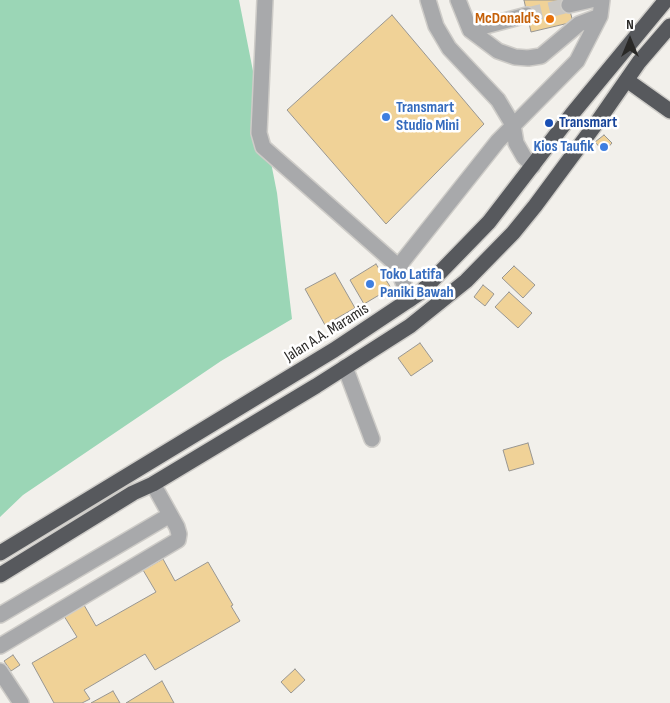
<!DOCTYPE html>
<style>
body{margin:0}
#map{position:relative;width:670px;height:703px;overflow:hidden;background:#f2f0eb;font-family:"Sofia Sans Condensed",sans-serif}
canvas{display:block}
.north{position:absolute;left:605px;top:15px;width:50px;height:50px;-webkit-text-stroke:4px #fff;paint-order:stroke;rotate:0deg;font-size:14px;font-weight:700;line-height:20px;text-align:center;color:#2a2927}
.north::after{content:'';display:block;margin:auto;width:18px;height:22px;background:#2a2927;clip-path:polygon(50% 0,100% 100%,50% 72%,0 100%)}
</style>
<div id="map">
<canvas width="670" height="703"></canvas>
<div class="north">N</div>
</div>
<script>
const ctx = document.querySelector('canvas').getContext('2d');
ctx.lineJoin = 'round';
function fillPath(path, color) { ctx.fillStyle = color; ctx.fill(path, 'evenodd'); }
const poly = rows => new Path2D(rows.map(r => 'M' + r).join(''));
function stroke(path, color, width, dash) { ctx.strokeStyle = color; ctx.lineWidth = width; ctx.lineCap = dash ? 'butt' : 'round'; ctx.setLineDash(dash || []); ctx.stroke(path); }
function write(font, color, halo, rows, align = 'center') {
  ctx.font = font + ' "Sofia Sans Condensed",sans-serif'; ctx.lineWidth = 5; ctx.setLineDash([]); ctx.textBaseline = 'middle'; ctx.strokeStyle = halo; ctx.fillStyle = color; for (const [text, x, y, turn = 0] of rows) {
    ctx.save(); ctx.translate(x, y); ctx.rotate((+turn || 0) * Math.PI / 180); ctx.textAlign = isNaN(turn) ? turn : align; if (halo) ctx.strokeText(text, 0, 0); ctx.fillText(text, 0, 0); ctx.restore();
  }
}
const green = poly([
 [0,0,239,0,277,193,292,319,221,361,23,495,0,517]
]);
const building = poly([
 [524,0,567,0,573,22,531,32,524,0],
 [392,15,484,124,386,224,287,110,392,15],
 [604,135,612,143,604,152,595,142,604,135],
 [376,264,391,288,364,304,350,280,376,264],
 [514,266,535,285,523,298,502,278,514,266],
 [335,273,355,308,325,325,305,289,335,273],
 [483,285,494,294,485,306,474,297,483,285],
 [509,292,532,313,518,328,495,307,509,292],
 [420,343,433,361,411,376,398,358,420,343],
 [528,443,534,464,509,471,503,450,528,443],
 [163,559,175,581,208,562,233,605,231,606,240,621,155,670,145,654,84,690,90,699,82,703,54,703,32,663,77,637,64,616,84,605,96,626,156,592,143,570,163,559],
 [13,655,20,665,11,671,4,661,13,655],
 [295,669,305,680,291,693,281,682,295,669],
 [162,681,174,703,126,703,162,681],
 [113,691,120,703,91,703,113,691]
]);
const minorTunnel = poly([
 [527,15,569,5]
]);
const minor = poly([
 [265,0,259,133,263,147,399,267],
 [428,0,436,26,449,48,498,100,513,125,516,143,524,157,533,166],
 [458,0,470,30,498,51,515,57,528,58,541,56,579,24,600,16,602,0],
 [569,5,591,0],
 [470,30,527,15],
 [410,300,399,272,402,262,498,141,577,61,600,16],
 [345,367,372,439],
 [0,615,170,515],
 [0,646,178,540,179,534,177,527,153,484],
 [0,671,21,703]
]);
const highway = poly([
 [628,81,670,111],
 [0,553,334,350,421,292,489,222,572,114,666,0],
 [0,575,133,493,153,484,316,386,410,326,466,281,513,233,535,206,598,121,639,62,670,26]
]);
const markers = [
 [550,19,5,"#e8710a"],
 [386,117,5,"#3f7fe0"],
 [549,123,5,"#1a4fb4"],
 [604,147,5,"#3f7fe0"],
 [370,284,5,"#3f7fe0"]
];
const foodNames = [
 ["McDonald's",540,19]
];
const shopNames = [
 ["Transmart",396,108],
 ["Studio Mini",396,126],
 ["Kios Taufik",594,147,"right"],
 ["Toko Latifa",380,275],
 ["Paniki Bawah",380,293]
];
const transitNames = [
 ["Transmart",559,123]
];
const streetNames = [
 ["Jalan A.A. Maramis",327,333,-32]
];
fillPath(green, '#9bd6b6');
fillPath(building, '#f0d297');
stroke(building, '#989692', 1);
stroke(minorTunnel, '#cac8c4', 15, [15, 8]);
stroke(minor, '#ceccc8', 18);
stroke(highway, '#ceccc8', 18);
stroke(minor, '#a8a9ab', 15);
stroke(highway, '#57595d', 15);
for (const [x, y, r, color] of markers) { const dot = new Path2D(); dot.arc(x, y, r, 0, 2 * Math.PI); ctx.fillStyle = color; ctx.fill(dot); stroke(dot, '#fff', 2); }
write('bold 16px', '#c56008', '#fff', foodNames, 'right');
write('bold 16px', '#366cbe', '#fff', shopNames, 'left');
write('bold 16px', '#164399', '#fff', transitNames, 'left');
write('16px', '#2a2927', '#fff', streetNames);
</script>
